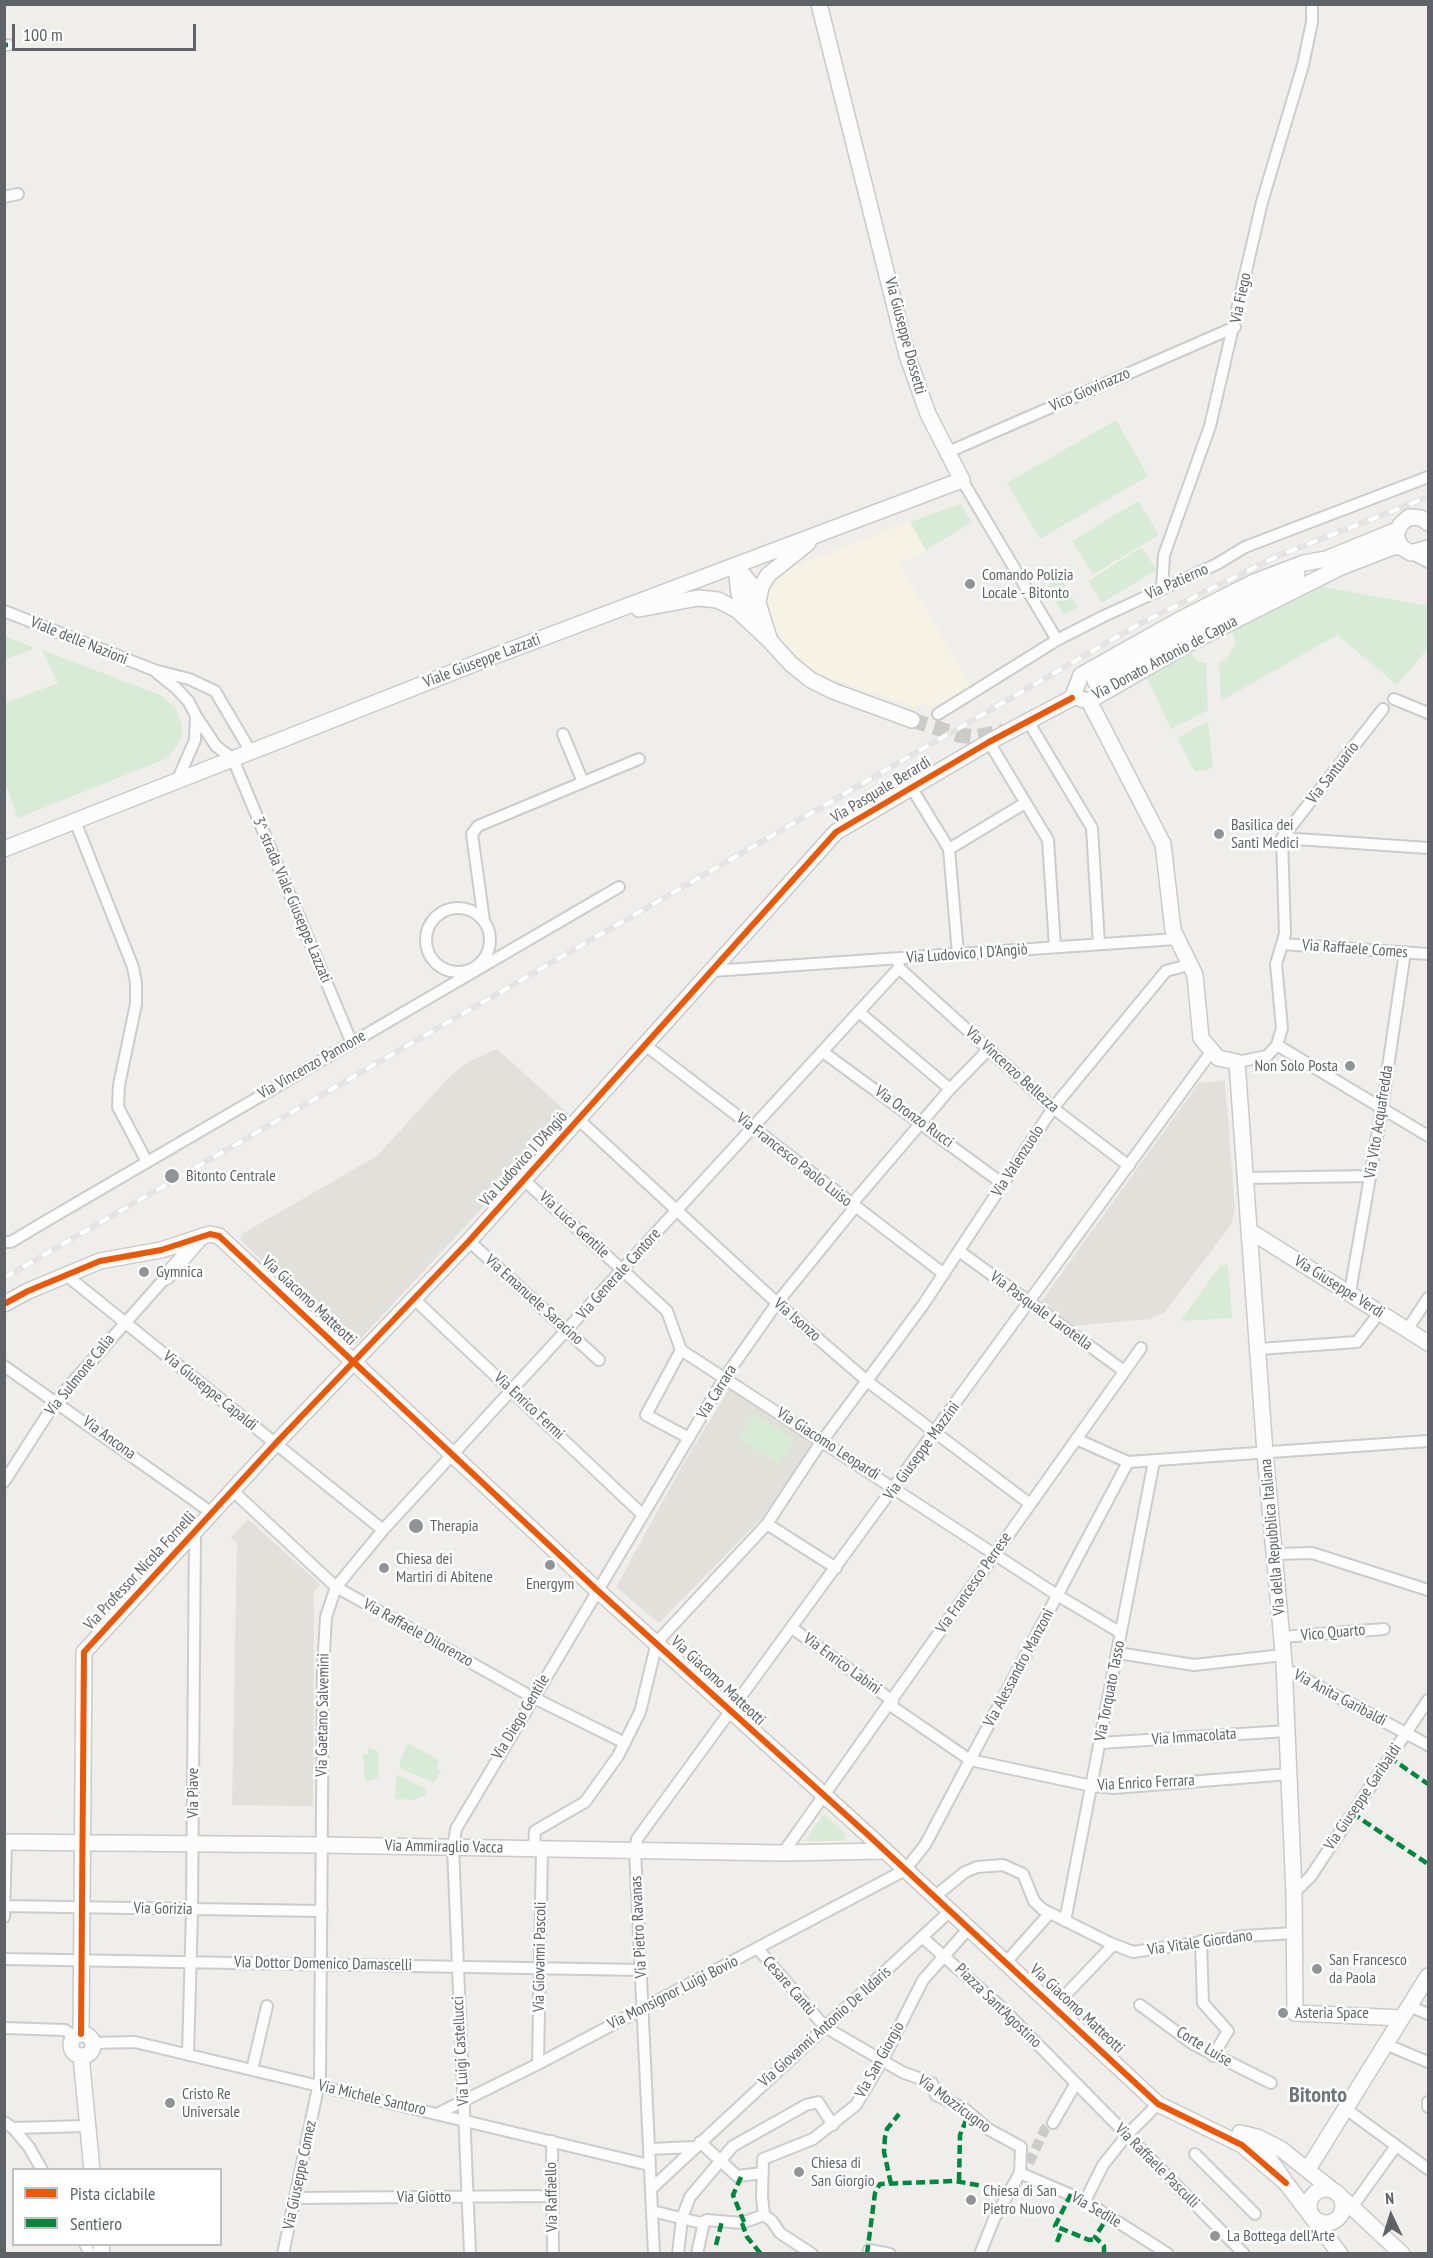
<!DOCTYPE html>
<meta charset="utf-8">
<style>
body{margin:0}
#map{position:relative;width:1433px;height:2258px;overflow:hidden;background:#efeeea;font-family:"PT Sans Narrow",sans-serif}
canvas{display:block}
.frame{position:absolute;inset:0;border:6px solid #5f6368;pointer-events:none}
.legend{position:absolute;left:12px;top:2168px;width:210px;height:78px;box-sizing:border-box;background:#fff;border:2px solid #bfc1c3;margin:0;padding:8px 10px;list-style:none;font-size:18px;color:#5f6368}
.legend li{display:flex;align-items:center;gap:12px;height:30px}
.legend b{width:30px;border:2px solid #bfc1c3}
.north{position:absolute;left:1361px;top:2186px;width:60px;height:60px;-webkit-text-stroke:4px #fff;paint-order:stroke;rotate:356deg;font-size:16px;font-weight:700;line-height:24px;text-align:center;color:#5f6368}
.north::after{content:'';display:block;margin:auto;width:21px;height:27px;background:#5f6368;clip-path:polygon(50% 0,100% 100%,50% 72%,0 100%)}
.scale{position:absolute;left:12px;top:24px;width:184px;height:27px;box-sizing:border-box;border:3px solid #5f6368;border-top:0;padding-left:8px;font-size:18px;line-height:21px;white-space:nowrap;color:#5f6368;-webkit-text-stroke:4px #fff;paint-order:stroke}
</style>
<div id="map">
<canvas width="1433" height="2258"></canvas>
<div class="frame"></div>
<ul class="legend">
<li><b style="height:8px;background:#e8590c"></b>Pista ciclabile</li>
<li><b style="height:8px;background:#00873e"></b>Sentiero</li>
</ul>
<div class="north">N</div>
<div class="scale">100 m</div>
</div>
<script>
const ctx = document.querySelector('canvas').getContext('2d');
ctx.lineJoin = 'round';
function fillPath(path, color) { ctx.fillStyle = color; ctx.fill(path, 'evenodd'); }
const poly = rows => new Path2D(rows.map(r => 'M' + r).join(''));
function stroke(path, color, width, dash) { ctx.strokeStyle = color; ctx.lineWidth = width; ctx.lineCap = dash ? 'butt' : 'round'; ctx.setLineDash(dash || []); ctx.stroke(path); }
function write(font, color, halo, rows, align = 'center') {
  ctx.font = font + ' "PT Sans Narrow",sans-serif'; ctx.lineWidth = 5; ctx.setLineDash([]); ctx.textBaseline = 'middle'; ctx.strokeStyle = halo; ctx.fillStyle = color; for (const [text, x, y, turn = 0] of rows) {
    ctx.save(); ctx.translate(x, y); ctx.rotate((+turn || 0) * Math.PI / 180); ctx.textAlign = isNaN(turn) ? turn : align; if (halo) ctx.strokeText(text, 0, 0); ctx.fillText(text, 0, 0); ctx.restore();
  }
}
const commercial = poly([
 [910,522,926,550,900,565,973,689,938,709,918,702,916,708,819,674,803,663,781,638,770,621,765,603,771,582,778,573]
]);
const education = poly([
 [497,1049,569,1114,355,1345,240,1240,242,1234,377,1156,452,1074,470,1061],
 [1225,1080,1235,1210,1231,1225,1165,1312,1150,1319,1072,1326,1040,1303,1199,1083],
 [729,1389,745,1395,755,1406,814,1443,764,1516,659,1623,616,1587,681,1468],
 [248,1519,320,1584,314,1592,313,1806,232,1805,237,1543,231,1538]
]);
const green = poly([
 [1116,420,1148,476,1040,539,1007,483],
 [1138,501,1159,535,1093,574,1072,541],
 [960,504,972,522,926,550,910,522],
 [1142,547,1156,570,1102,603,1088,581],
 [1061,578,1078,607,1064,615,1047,587],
 [1323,587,1428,606,1428,648,1397,685,1337,635,1221,701,1219,662,1226,660,1236,643,1232,631],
 [4,636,32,647,32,650,5,659],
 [42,650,160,695,176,708,183,729,179,742,168,758,18,818,5,782,5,703,58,683],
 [1188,651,1199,662,1206,662,1208,710,1171,729,1146,676],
 [1208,721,1213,768,1195,772,1177,738],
 [1221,1265,1228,1265,1232,1318,1180,1321],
 [754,1414,795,1439,779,1464,738,1439],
 [411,1744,439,1761,436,1768,441,1770,434,1783,400,1768,400,1761,407,1745],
 [368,1747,379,1752,378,1778,365,1782,363,1755,368,1754],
 [398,1775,427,1790,427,1794,415,1800,395,1799,396,1777],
 [824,1814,845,1833,845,1841,805,1841]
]);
const streetTunnel = poly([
 [1029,2163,1045,2129,1053,2123]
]);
const secondaryTunnel = poly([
 [912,720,959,735,975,737,1003,731]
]);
const street = poly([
 [4,45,8,45],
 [4,197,18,194],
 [946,453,1235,327],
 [962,480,1057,640],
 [1411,553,1428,562],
 [1162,588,1164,555,1210,426,1262,202,1303,65,1312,22,1312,4],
 [4,611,154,670,189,679,215,691,251,752],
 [156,672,176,688,189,702,196,716,195,740,177,781],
 [1394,699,1428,713],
 [938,714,1057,640,1104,616,1217,564,1245,547,1428,477],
 [196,716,216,746,233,759,351,1041],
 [1028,721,1092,828,1099,944],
 [563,734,583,782],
 [989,742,1048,840,1055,947],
 [911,787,949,849,958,954],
 [75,821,133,967,136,983,136,1004,119,1085,118,1107,147,1162],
 [1282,838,1428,848],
 [949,849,1025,803],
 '426 940a32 32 0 1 1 64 0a32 32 0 1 1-64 0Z',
 [484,921,472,834,478,826,639,759],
 [1282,944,1428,954],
 [899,968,1053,1108,1129,1166],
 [712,971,1176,939],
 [859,1012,950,1089],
 [645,1045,944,1274],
 [1277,1045,1428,1136],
 [823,1052,1003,1184],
 [1237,1062,1267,1056,1277,1045,1282,1028,1276,964,1285,934,1282,838,1383,709],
 [578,1119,777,1303,867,1381,1030,1504],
 [1246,1178,1370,1176],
 [524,1180,667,1311,681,1350,1057,1595,1121,1633],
 [851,1205,950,1089,989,1049],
 [469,1241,599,1360],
 [4,1242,11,1242,46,1221,619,887],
 [959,1251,1124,1371],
 [66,1275,383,1530],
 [1350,1292,1382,1108,1405,952],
 [413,1298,643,1515],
 [1407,1330,1428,1298],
 [1259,1349,1357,1342,1380,1312],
 [681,1350,646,1415,689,1438],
 [4,1366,212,1513],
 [1076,1439,1128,1462,1428,1441],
 [4,1482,56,1401,166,1277],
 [233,1491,336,1587,532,1697,625,1743],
 [767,1524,836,1568],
 [1275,1554,1312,1553,1428,1590],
 [792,1628,893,1701],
 [1282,1637,1384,1629],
 [1118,1653,1194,1665,1283,1655],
 [1284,1668,1428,1745],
 [890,1705,970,1760,1092,1786,1114,1788,1289,1774],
 [1100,1743,1287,1731],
 [534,1849,535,1831,585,1802,618,1756,640,1712,657,1642,767,1524,817,1448,923,1305,1053,1108,1166,971,1192,964],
 [783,1853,1141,1348],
 [1294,1893,1311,1876,1428,1700],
 [934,1897,965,1872,977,1867,1003,1865,1023,1874,1034,1901,1042,1909,1110,1943,1133,1952,1244,1936,1295,1933],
 [4,1906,322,1911],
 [4,1917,6,1842],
 [1065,1921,1154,1461],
 [923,1938,1000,2006,1244,2254],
 [1201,1941,1203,2003,1228,2031,1213,2056],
 [758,1949,825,2027,902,2072,932,2083,936,2095,965,2109,988,2129,1021,2147,1020,2173,994,2219,980,2254],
 [4,1959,641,1970],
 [1006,1962,1049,1914],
 [1140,2005,1193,2044,1271,2083],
 [1409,2006,1428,2014],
 [1054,2007,1113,1945],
 [4,2028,65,2030,74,2037],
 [92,2043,135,2042,649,2165],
 [1385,2044,1428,2062],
 [188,2054,192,1910,195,1531],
 [538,2064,542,1849],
 [252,2070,267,2006],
 [1428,2102,1428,2107],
 [1346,2109,1428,2169],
 [439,2113,538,2064,905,1870,925,1845,1128,1462],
 [4,2122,13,2128,29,2147,42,2170],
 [1053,2123,1076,2083],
 [13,2128,86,2126],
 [552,2141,553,2254],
 [700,2142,737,2176,763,2173],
 [649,2149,694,2147],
 [1195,2154,1255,2214],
 [1020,2173,1085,2201,1168,2254],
 [651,2189,950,1911],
 [295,2198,552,2196],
 [1085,2201,1103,2165,1127,2135,1158,2104],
 [1352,2207,1396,2146],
 [652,2211,701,2223,707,2220,742,2223,764,2215],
 [764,2215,762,2196,763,2159,813,2139,856,2105,882,2061,923,1980,969,1928],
 [764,2215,772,2221,780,2233,812,2254],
 [85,2244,90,2254],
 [283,2254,320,2078,323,1669,326,1617,336,1587,383,1530,899,968,898,959],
 [470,2254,453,1848,456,1829,725,1377,777,1303,855,1207],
 [654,2254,635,1850,637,1839,1211,1052],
 [678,2254,682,2218,690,2197,733,2146,806,2105,818,2102,833,2125],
 [697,2254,704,2222],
 [868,2254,869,2250,890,2254]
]);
const secondary = poly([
 [1428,523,1421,518,1409,517,1400,525,1396,536,1401,547,1411,553,1428,548],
 [736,566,753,587,770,641,791,664,811,680,833,691,912,720],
 [736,566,739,594,751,617],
 [758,602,761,587,768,575,808,543],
 [639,609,698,598,718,600,737,610,768,639],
 [1095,681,1297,574],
 [1072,698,1081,675,1179,620,1254,582,1304,563,1326,559,1397,530],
 [1081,699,1089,701,1188,644,1341,567,1393,547,1401,547],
 [1089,701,1163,844,1173,930,1195,975,1201,1038,1218,1058,1237,1062,1265,1453,1284,1662,1294,1893,1295,2013,1402,2018],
 [4,849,484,660,962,480,928,414,907,355,819,4],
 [1250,1231,1428,1343],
 [166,1277,202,1236],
 [4,1304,28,1291,100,1261,161,1250,210,1234,219,1236,597,1590,866,1833,1158,2104,1242,2145,1286,2183],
 [4,1842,322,1845,783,1853,884,1851],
 [81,2034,84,1652,276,1443,469,1241,836,832,989,742,1072,698],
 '71 2045a11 11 0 1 1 22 0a11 11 0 1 1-22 0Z',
 [81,2056,92,2170],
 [1240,2133,1257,2137,1281,2149,1335,2192],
 [1257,2137,1262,2148,1286,2183,1340,2254],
 [1308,2169,1428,1976],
 '1309 2206a17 17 0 1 1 34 0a17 17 0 1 1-34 0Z',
 [1339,2195,1402,2254],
 [101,2244,102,2254]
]);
const rail = poly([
 [4,1278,1141,623,1280,555,1428,497]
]);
const quiet = poly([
 [4,45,8,45],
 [1389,1757,1428,1784],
 [1352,1813,1428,1864],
 [741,2177,733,2195,744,2222],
 [959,2181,960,2135,969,2113],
 [891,2184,884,2152,885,2137,887,2129,899,2114],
 [1071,2194,1055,2226,1089,2240,1096,2239],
 [742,2223,747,2237,761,2254],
 [1057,2242,1062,2229],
 [716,2245,722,2221],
 [867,2254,875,2193,880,2184,955,2181,1010,2191],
 [1104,2254,1104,2246,1095,2237,1109,2215]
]);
const cycleway = poly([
 [4,1304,28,1291,100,1261,161,1250,210,1234,219,1236,597,1590,866,1833,1158,2104,1242,2145,1286,2183],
 [81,2034,84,1652,276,1443,469,1241,836,832,989,742,1072,698]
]);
const markers = [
 [970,584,6,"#919496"],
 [1219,834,6,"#919496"],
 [1350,1066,6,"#919496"],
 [172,1176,8,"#919496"],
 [144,1272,6,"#919496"],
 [416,1526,8,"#919496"],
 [550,1565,6,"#919496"],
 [384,1568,6,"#919496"],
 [1317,1969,6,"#919496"],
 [1283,2013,6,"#919496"],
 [170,2103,6,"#919496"],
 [799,2172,6,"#919496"],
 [971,2200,6,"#919496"],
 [1215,2236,6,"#919496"]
];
const streetNames = [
 ["Via Fiego",1241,298,-78],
 ["Via Giuseppe Dossetti",905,336,75],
 ["Vico Giovinazzo",1090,390,-24],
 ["Via Patierno",1177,582,-24],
 ["Viale delle Nazioni",79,641,22],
 ["Via Donato Antonio de Capua",1165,658,-28],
 ["Viale Giuseppe Lazzati",482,661,-21],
 ["Via Santuario",1333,773,-52],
 ["Via Pasquale Berardi",881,790,-31],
 ["3^ strada Viale Giuseppe Lazzati",292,900,67],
 ["Via Raffaele Comes",1355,949,4],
 ["Via Ludovico I D'Angiò",967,954,-4],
 ["Via Vincenzo Pannone",312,1065,-30],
 ["Via Vincenzo Bellezza",1012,1070,42],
 ["Via Oronzo Rucci",914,1117,36],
 ["Via Vito Acquafredda",1379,1122,-81],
 ["Via Ludovico I D'Angiò",524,1159,-48],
 ["Via Francesco Paolo Luiso",794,1160,38],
 ["Via Valenzuolo",1018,1161,-57],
 ["Via Luca Gentile",574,1225,43],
 ["Via Generale Cantore",619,1274,-48],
 ["Via Giuseppe Verdi",1339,1287,32],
 ["Via Emanuele Saracino",534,1300,42],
 ["Via Giacomo Matteotti",309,1301,43],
 ["Via Pasquale Larotella",1041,1311,36],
 ["Via Isonzo",797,1320,41],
 ["Via Sulmone Calia",80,1375,-51],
 ["Via Giuseppe Capaldi",210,1391,39],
 ["Via Carrara",717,1392,-58],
 ["Via Enrico Fermi",529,1406,43],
 ["Via Ancona",109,1438,36],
 ["Via Giacomo Leopardi",828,1444,33],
 ["Via Giuseppe Mazzini",922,1451,-54],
 ["Via della Repubblica Italiana",1273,1537,-95],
 ["Via Professor Nicola Fornelli",140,1571,-47],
 ["Via Francesco Perrese",974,1583,-55],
 ["Via Raffaele Dilorenzo",418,1633,29],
 ["Vico Quarto",1333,1633,-5],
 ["Via Enrico Labini",842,1664,36],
 ["Via Alessandro Manzoni",1019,1668,-62],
 ["Via Giacomo Matteotti",718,1681,43],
 ["Via Torquato Tasso",1110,1691,-79],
 ["Via Anita Garibaldi",1340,1698,28],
 ["Via Gaetano Salvemini",323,1715,-89],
 ["Via Diego Gentile",521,1717,-59],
 ["Via Immacolata",1194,1737,-4],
 ["Via Enrico Ferrara",1146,1783,-3],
 ["Via Piave",193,1793,-90],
 ["Via Giuseppe Garibaldi",1363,1797,-56],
 ["Via Ammiraglio Vacca",444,1847,1],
 ["Via Gorizia",163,1909,1],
 ["Via Pietro Ravanas",639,1927,-93],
 ["Via Vitale Giordano",1200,1943,-8],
 ["Via Giovanni Pascoli",540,1957,-89],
 ["Via Dottor Domenico Damascelli",323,1964,1],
 ["Cesare Cantù",789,1986,49],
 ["Via Monsignor Luigi Bovio",673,1993,-27],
 ["Piazza Sant'Agostino",998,2006,44],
 ["Via Giacomo Matteotti",1077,2009,43],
 ["Via Giovanni Antonio De Ildaris",825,2027,-42],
 ["Corte Luise",1204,2047,31],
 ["Via Luigi Castellucci",461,2051,-93],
 ["Via San Giorgio",880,2060,-61],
 ["Via Michele Santoro",372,2098,13],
 ["Via Mozzicugno",954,2104,36],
 ["Via Raffaele Pasculli",1157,2166,45],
 ["Via Giuseppe Comez",300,2175,-78],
 ["Via Giotto",424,2197],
 ["Via Raffaello",552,2197,-91],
 ["Via Sedile",1096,2210,30]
];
const poiNames = [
 ["Comando Polizia",982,575],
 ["Locale - Bitonto",982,593],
 ["Basilica dei",1231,825],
 ["Santi Medici",1231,843],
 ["Non Solo Posta",1338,1066,"right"],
 ["Bitonto Centrale",186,1176],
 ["Gymnica",156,1272],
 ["Therapia",430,1526],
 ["Chiesa dei",396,1559],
 ["Martiri di Abitene",396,1577],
 ["Energym",550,1584,"center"],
 ["San Francesco",1329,1960],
 ["da Paola",1329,1978],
 ["Asteria Space",1295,2013],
 ["Cristo Re",182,2094],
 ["Universale",182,2112],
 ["Chiesa di",811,2163],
 ["San Giorgio",811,2181],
 ["Chiesa di San",983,2191],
 ["Pietro Nuovo",983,2209],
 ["La Bottega dell'Arte",1227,2236]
];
const districtNames = [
 ["Bitonto",1318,2096]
];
fillPath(commercial, '#f7f3e4');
fillPath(education, '#e2e0da');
fillPath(green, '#d8ebd6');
stroke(streetTunnel, '#cbcbca', 10, [10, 5]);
stroke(secondaryTunnel, '#cbcbca', 15, [15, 8]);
stroke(street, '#cbcccc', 14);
stroke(secondary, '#cacacb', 18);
stroke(street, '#fdfcfc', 10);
stroke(secondary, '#fdfcfc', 15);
stroke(rail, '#e4e4e4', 6);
stroke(rail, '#fff', 4, [11]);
stroke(quiet, '#00873e', 4.5, [9, 4.5]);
stroke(cycleway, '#e8590c', 6);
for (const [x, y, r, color] of markers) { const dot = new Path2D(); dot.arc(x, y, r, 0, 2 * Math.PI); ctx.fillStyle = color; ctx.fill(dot); stroke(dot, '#fff', 2); }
write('16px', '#5f6368', '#fff', streetNames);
write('16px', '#5f6368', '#fff', poiNames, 'left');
write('bold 22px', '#70757a', '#fff', districtNames);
</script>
